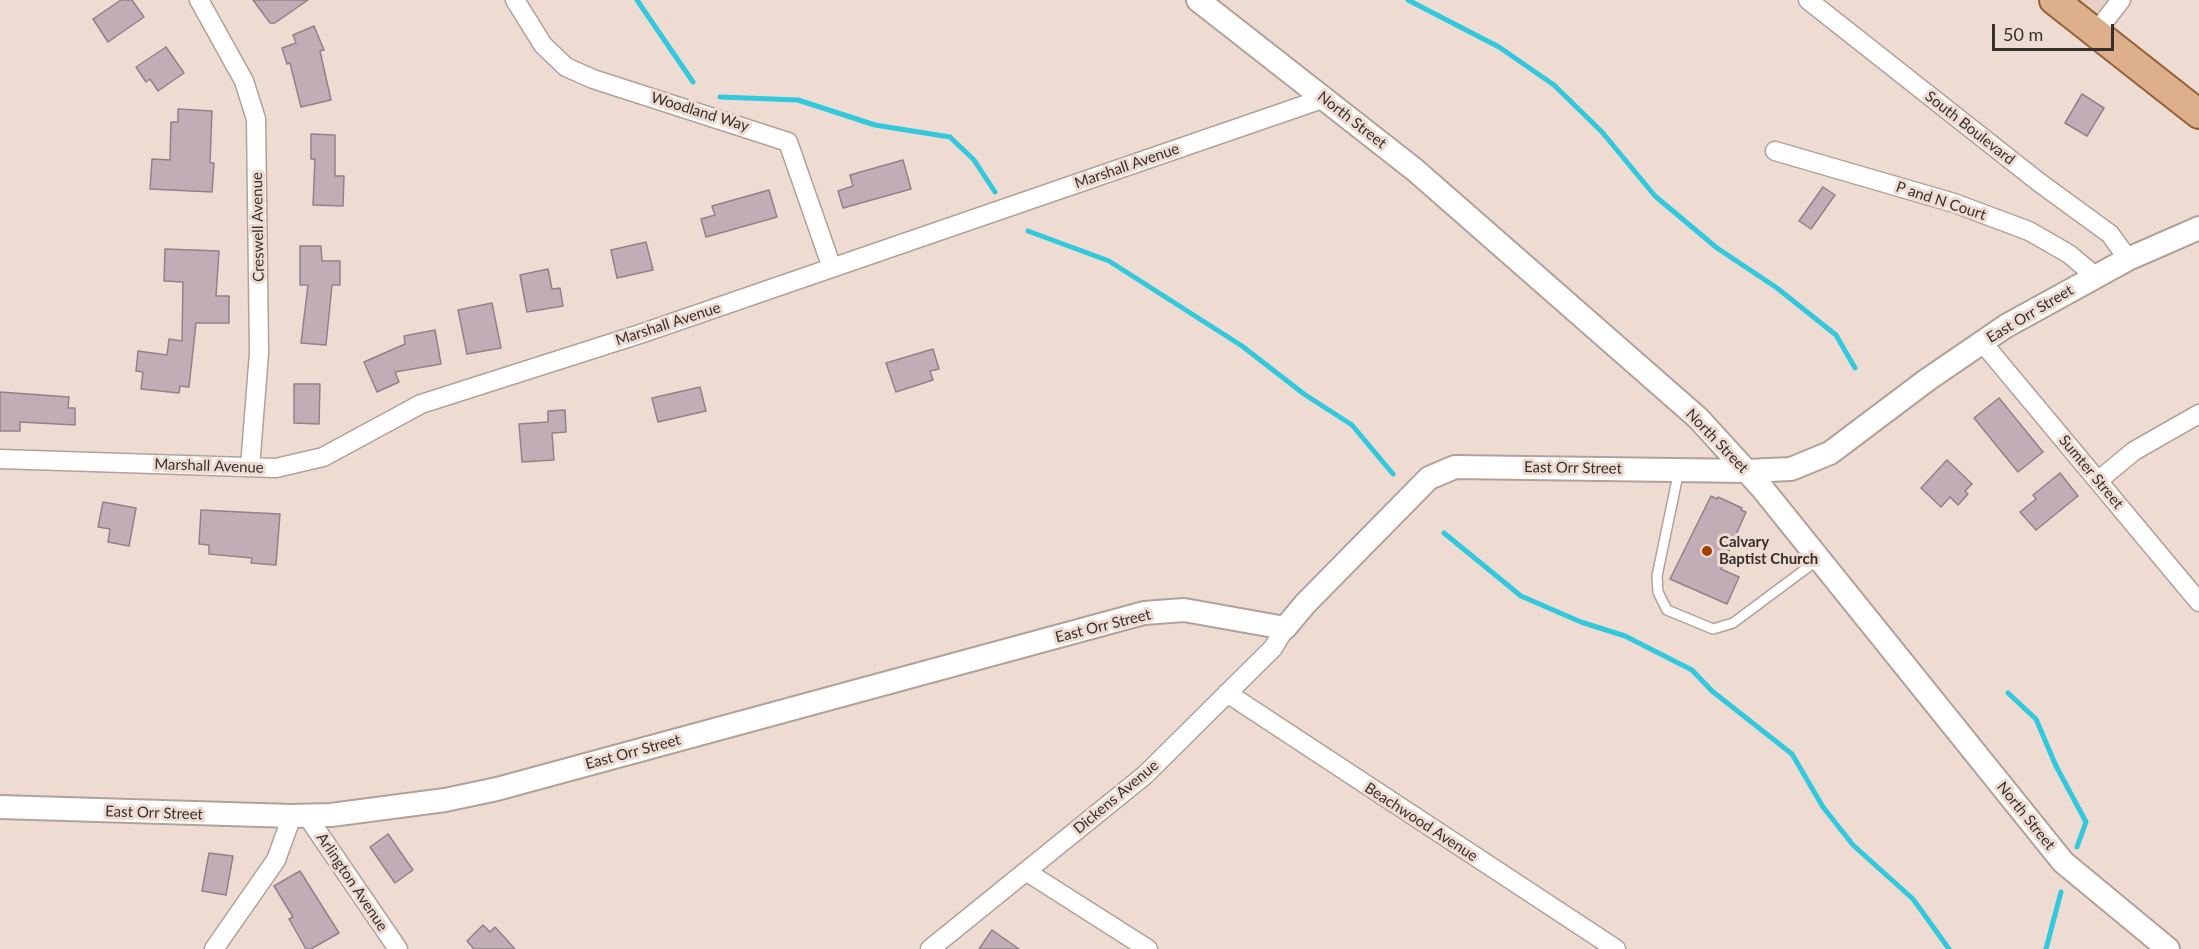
<!DOCTYPE html>
<style>
body{margin:0}
#map{position:relative;width:2199px;height:949px;overflow:hidden;background:#eedcd2;font-family:Lato,sans-serif}
canvas{display:block}
.scale{position:absolute;left:1992px;top:24px;width:122px;height:27px;box-sizing:border-box;border:3px solid #362f2c;border-top:0;padding-left:8px;font-size:18px;line-height:21px;white-space:nowrap;color:#362f2c;-webkit-text-stroke:4px #eedcd2;paint-order:stroke}
</style>
<div id="map">
<canvas width="2199" height="949"></canvas>
<div class="scale">50 m</div>
</div>
<script>
const ctx = document.querySelector('canvas').getContext('2d');
ctx.lineJoin = 'round';
function fillPath(path, color) { ctx.fillStyle = color; ctx.fill(path, 'evenodd'); }
const poly = rows => new Path2D(rows.map(r => 'M' + r).join(''));
function stroke(path, color, width, dash) { ctx.strokeStyle = color; ctx.lineWidth = width; ctx.lineCap = dash ? 'butt' : 'round'; ctx.setLineDash(dash || []); ctx.stroke(path); }
function write(font, color, halo, rows, align = 'center') {
  ctx.font = font + ' Lato,sans-serif'; ctx.lineWidth = 6; ctx.setLineDash([]); ctx.textBaseline = 'middle'; ctx.strokeStyle = halo; ctx.fillStyle = color; for (const [text, x, y, turn = 0] of rows) {
    ctx.save(); ctx.translate(x, y); ctx.rotate((+turn || 0) * Math.PI / 180); ctx.textAlign = isNaN(turn) ? turn : align; if (halo) ctx.strokeText(text, 0, 0); ctx.fillText(text, 0, 0); ctx.restore();
  }
}
const built = poly([
 [2076,0,2108,0,2096,15]
]);
const stream = poly([
 [637,0,693,82],
 [1408,0,1499,47,1554,85,1602,132,1655,196,1717,248,1777,288,1836,335,1855,368],
 [720,97,798,100,875,125,950,137,974,160,995,192],
 [1028,231,1109,261,1242,346,1304,394,1352,425,1393,474],
 [1444,533,1521,596,1581,622,1625,636,1692,670,1712,691,1792,754,1823,807,1853,845,1913,899,1949,949],
 [2008,693,2036,719,2056,766,2086,822,2077,847],
 [2046,949,2061,892]
]);
const building = poly([
 [121,0,132,0,144,17,108,42,93,19,121,0],
 [253,0,308,0,275,23,270,23,253,0],
 [314,26,324,50,320,51,331,100,301,107,290,63,287,64,282,48,296,43,293,35,314,26],
 [166,47,184,73,158,91,150,79,146,82,136,67,166,47],
 [2082,94,2104,108,2087,136,2065,123,2082,94],
 [178,109,212,111,210,163,214,163,212,192,150,189,152,159,170,160,171,122,178,122,178,109],
 [311,134,335,135,335,176,344,176,343,206,313,205,315,159,311,159,311,134],
 [903,160,911,189,843,208,838,191,853,186,850,175,903,160],
 [1823,187,1835,195,1811,229,1799,221,1823,187],
 [769,190,777,217,706,237,701,219,715,215,712,206,769,190],
 [646,242,653,270,617,278,611,250,646,242],
 [300,246,321,246,322,261,340,261,340,285,332,285,326,345,301,343,308,285,300,285,300,246],
 [165,249,219,251,216,296,229,296,229,323,196,323,189,387,180,386,179,393,141,389,143,372,136,371,138,351,167,355,169,339,182,341,183,282,164,281,165,249],
 [548,269,552,289,560,288,563,306,527,312,520,275,548,269],
 [492,303,501,348,467,354,458,310,492,303],
 [435,330,441,364,395,372,399,382,377,392,364,362,405,344,404,336,435,330],
 [933,349,939,369,930,371,933,380,896,392,886,363,933,349],
 [294,384,320,384,319,424,294,423,294,384],
 [700,387,706,411,658,422,652,398,700,387],
 [0,392,69,397,68,408,75,408,75,425,20,422,20,431,0,431,0,392],
 [1999,398,2043,452,2018,472,1974,418,1999,398],
 [565,410,566,432,552,433,554,460,522,462,519,424,548,422,548,411,565,410],
 [1947,460,1972,484,1965,491,1968,494,1958,505,1950,497,1941,507,1921,488,1947,460],
 [2060,473,2078,496,2036,530,2020,512,2036,499,2033,495,2060,473],
 [1711,496,1717,499,1718,497,1742,508,1741,510,1746,512,1721,569,1739,577,1727,604,1670,579,1711,496],
 [103,502,136,508,129,546,108,542,110,529,98,527,103,502],
 [201,510,280,514,276,565,251,563,252,558,209,554,209,545,199,544,201,510],
 [388,834,413,870,395,883,370,847,388,834],
 [209,853,233,856,226,895,202,891,209,853],
 [300,871,339,933,311,949,306,949,289,919,293,917,274,886,300,871],
 [483,925,490,932,495,927,515,949,474,949,467,941,483,925],
 [992,930,1019,949,979,949,992,930]
]);
const service = poly([
 [1679,470,1657,576,1658,592,1667,610,1713,629,1733,623,1819,559]
]);
const minor = poly([
 [199,0,244,81,256,119,259,353,250,467],
 [515,0,543,45,566,67,593,79,788,142,832,268],
 [1808,0,2040,183,2110,234,2128,259],
 [2096,32,2121,0],
 [1775,151,1954,203,2029,231,2069,254,2095,276],
 [1982,342,2199,602],
 [0,459,276,468,323,457,421,404,640,334,1325,98],
 [2099,480,2134,451,2199,414],
 [1227,693,1616,949],
 [307,816,398,949],
 [1027,872,1148,949],
 [214,949,276,860,292,816],
 [930,949,1145,775,1273,648,1285,628]
]);
const tertiary = poly([
 [1198,0,1415,170,1698,418,1762,488,2063,862,2168,949],
 [0,807,292,816,331,815,445,800,497,789,1144,613,1184,610,1285,628,1305,604,1429,478,1455,467,1746,471,1791,469,1830,453,1927,380,2006,326,2128,259,2199,228]
]);
const primary = poly([
 [2054,0,2199,114]
]);
const markers = [
 [1707,551,6,"#a23f00"]
];
const streetNames = [
 ["Woodland Way",700,112,17],
 ["North Street",1352,120,38],
 ["South Boulevard",1970,128,38],
 ["Marshall Avenue",1127,166,-19],
 ["P and N Court",1941,201,18],
 ["Creswell Avenue",258,227,-91],
 ["East Orr Street",2030,314,-31],
 ["Marshall Avenue",668,324,-18],
 ["North Street",1717,441,46],
 ["Marshall Avenue",209,466,2],
 ["East Orr Street",1573,468,1],
 ["Sumter Street",2091,472,50],
 ["East Orr Street",1103,626,-14],
 ["East Orr Street",633,752,-15],
 ["Dickens Avenue",1116,797,-40],
 ["East Orr Street",154,813,2],
 ["North Street",2026,816,51],
 ["Beachwood Avenue",1421,822,33],
 ["Arlington Avenue",352,882,56]
];
const poiNames = [
 ["Calvary",1719,542],
 ["Baptist Church",1719,559]
];
fillPath(built, '#e8cfc3');
stroke(stream, '#32c8de', 5);
fillPath(building, '#c0adb5');
stroke(building, '#938189', 1.5);
stroke(service, '#b2a198', 12);
stroke(minor, '#b2a198', 21);
stroke(tertiary, '#b2a198', 26);
stroke(primary, '#956037', 32);
stroke(service, '#fff', 9);
stroke(minor, '#fff', 18);
stroke(tertiary, '#fff', 22);
stroke(primary, '#deaf8b', 28);
for (const [x, y, r, color] of markers) { const dot = new Path2D(); dot.arc(x, y, r, 0, 2 * Math.PI); ctx.fillStyle = color; ctx.fill(dot); stroke(dot, '#eedcd2', 2); }
write('15px', '#362f2c', '#eedcd2', streetNames);
write('bold 15px', '#362f2c', '#eedcd2', poiNames, 'left');
</script>
